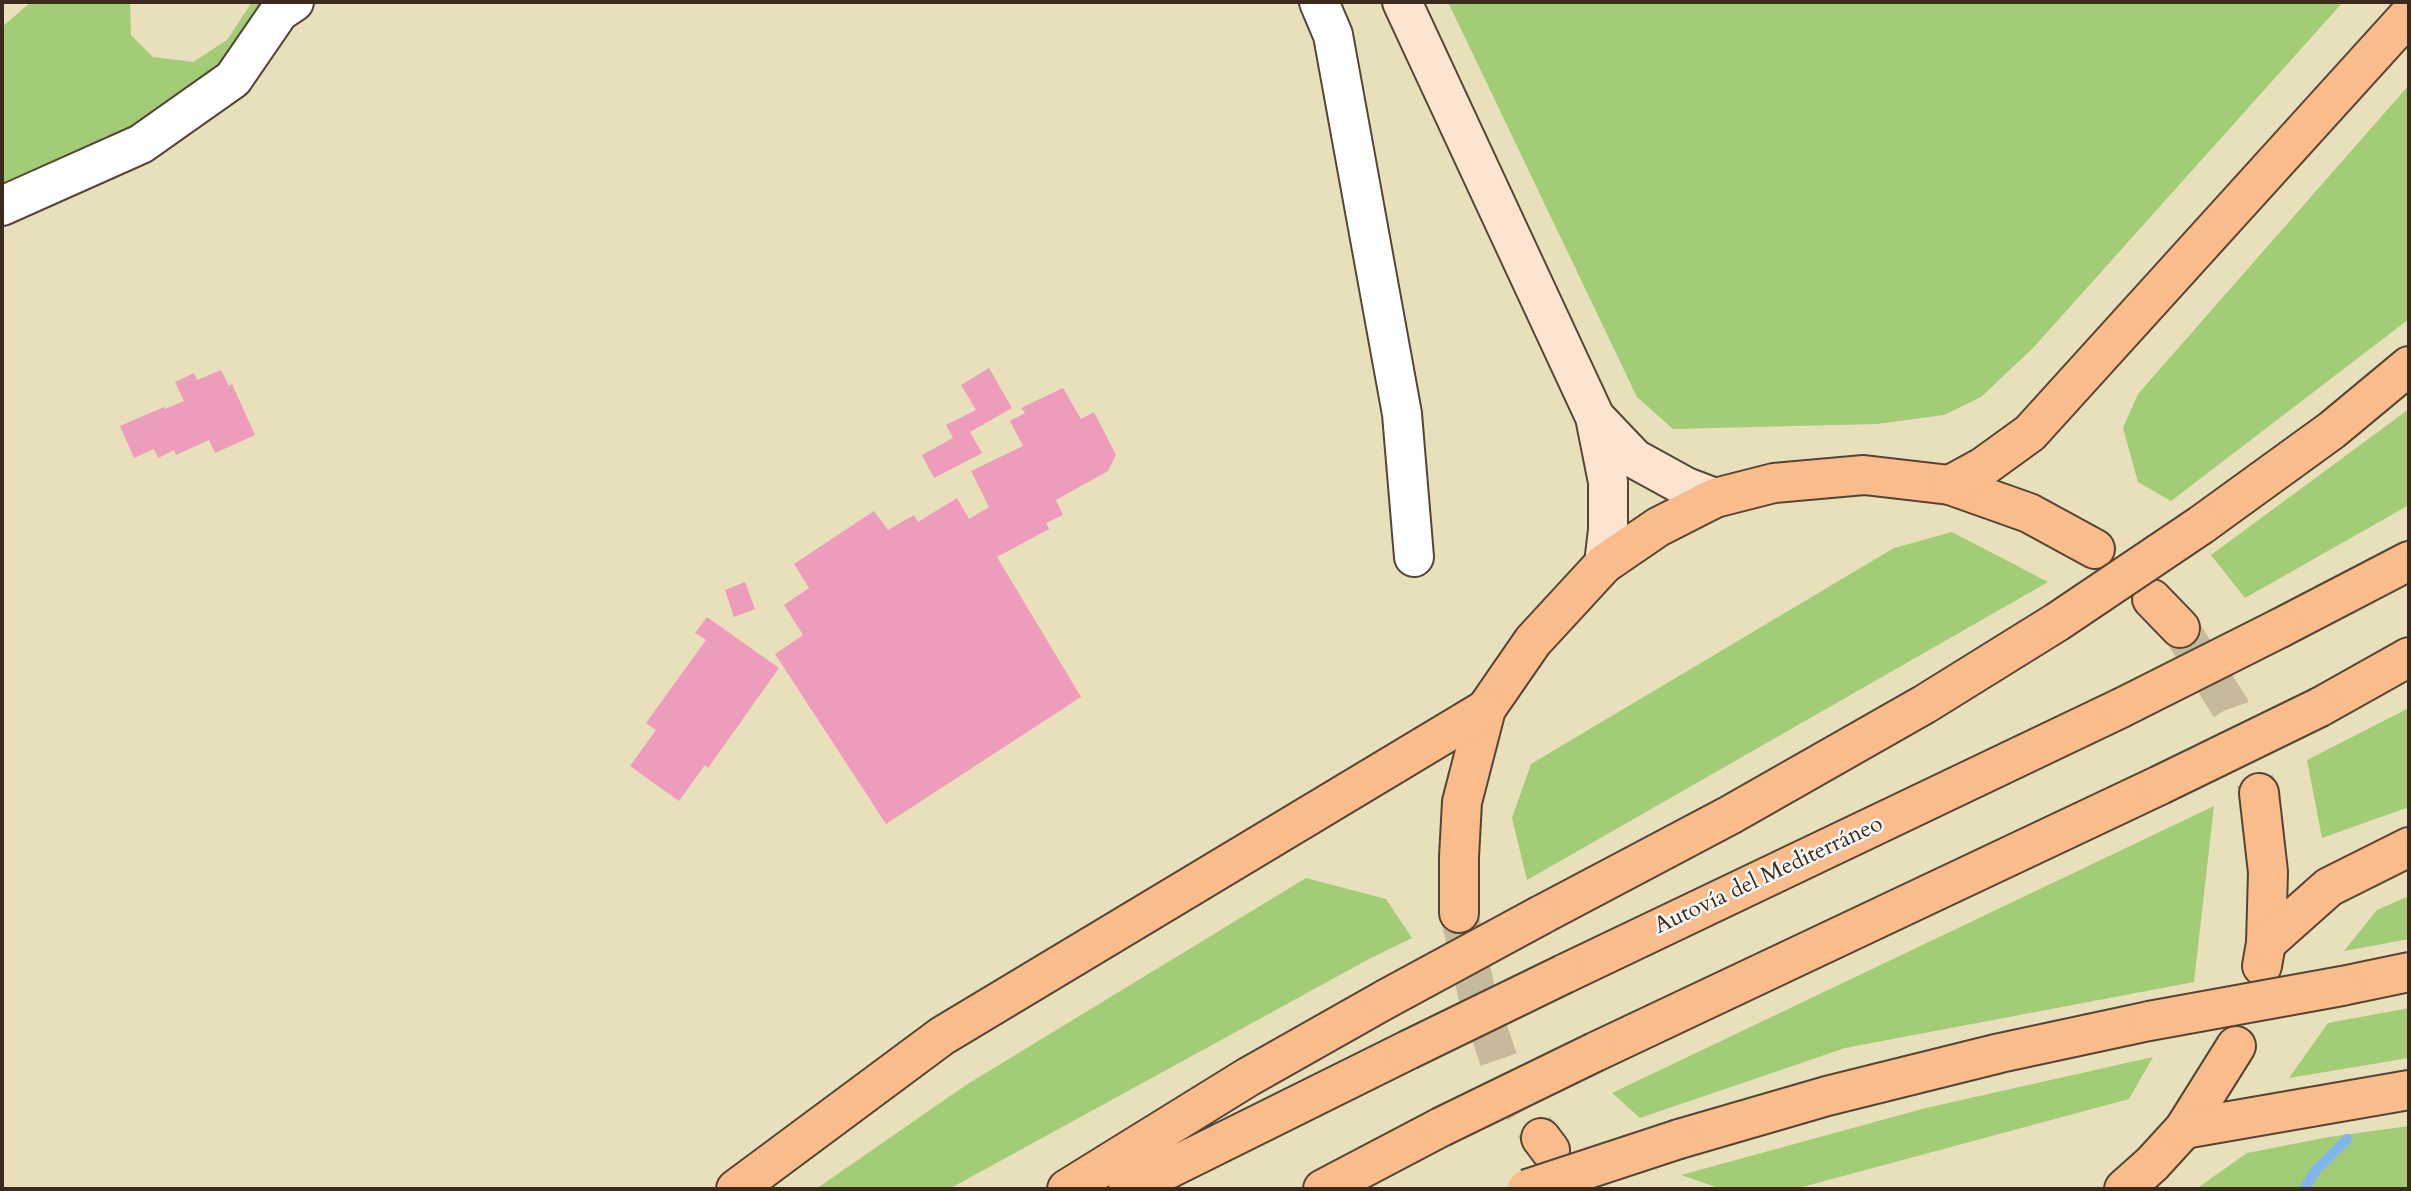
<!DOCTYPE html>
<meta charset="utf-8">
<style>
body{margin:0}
#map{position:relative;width:2411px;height:1191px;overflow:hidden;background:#e8dfbb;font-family:Cardo,serif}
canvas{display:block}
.frame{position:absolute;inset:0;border:4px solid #3b2a1e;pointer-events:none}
</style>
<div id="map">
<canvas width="2411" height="1191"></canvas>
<div class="frame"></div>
</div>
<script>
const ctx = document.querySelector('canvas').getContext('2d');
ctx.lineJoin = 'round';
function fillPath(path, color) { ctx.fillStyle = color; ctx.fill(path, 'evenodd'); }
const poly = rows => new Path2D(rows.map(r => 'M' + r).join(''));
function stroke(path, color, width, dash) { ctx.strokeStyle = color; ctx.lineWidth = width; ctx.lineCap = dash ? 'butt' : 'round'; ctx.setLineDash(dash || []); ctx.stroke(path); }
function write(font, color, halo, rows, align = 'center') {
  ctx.font = font + ' Cardo,serif'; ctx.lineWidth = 5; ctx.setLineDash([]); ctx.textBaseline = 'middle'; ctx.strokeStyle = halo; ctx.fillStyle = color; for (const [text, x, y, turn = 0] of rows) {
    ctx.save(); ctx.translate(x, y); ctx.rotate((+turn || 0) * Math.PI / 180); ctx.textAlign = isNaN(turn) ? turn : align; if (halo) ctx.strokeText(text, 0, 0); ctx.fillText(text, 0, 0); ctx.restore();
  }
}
const green = poly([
 [31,2,130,2,131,35,153,57,193,62,227,40,252,2,270,2,217,71,154,124,2,191,2,27],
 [1448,2,2343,2,2033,348,1981,397,1944,415,1877,424,1673,429,1637,397],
 [2409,85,2409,319,2171,501,2138,482,2123,428,2138,394],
 [2409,409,2409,505,2245,598,2211,555],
 [1952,532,2048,582,1527,880,1512,818,1531,764,1894,548],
 [2409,708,2409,807,2322,838,2307,760],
 [2214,806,2194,982,1845,1048,1640,1118,1612,1093],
 [1306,878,1386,899,1412,938,1369,959,949,1189,816,1189,966,1085],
 [2409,896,2409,939,2344,951,2377,910],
 [2409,1008,2409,1058,2289,1078,2328,1023],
 [2153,1057,2129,1099,1795,1189,1722,1189,1681,1175,1926,1108],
 [2409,1126,2409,1189,2196,1189,2247,1153,2329,1137]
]);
const stream = poly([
 [2304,1189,2316,1170,2347,1139]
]);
const building = poly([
 [989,368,1012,408,970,432,982,453,934,478,922,455,953,438,946,425,976,410,961,385],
 [221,370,229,386,232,384,255,435,215,453,209,440,176,455,174,450,158,458,154,449,134,458,120,426,164,407,165,409,184,401,175,382,194,373,197,380],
 [1063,388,1081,419,1094,412,1116,455,1108,471,1056,500,1063,515,1046,523,1049,529,997,557,1081,697,886,824,775,654,803,635,784,605,809,588,794,564,874,511,888,530,914,515,918,522,957,498,969,519,989,507,971,471,1023,446,1010,421,1025,413,1021,408],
 [745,582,755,609,734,617,725,590],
 [707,617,779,668,708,768,705,765,679,801,630,766,656,730,646,723,706,640,695,633]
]);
const primaryTunnel = poly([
 [2180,628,2230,707,2259,793],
 [1459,913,1479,1003,1506,1080,1541,1138]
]);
const street = poly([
 [1319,2,1333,35,1402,414,1414,557],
 [2,206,141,144,233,79,279,12,294,2]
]);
const secondary = poly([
 [1402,2,1595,417,1608,482,1608,530,1604,564],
 [1595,417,1635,459,1686,487,1715,498]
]);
const primary = poly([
 [2152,599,2180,628],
 [2259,793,2268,872,2266,943,2262,966],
 [1459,913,1459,857,1462,802,1486,709,1533,641,1604,564,1658,527,1715,498,1774,483,1864,475,1950,485,2029,513,2095,549],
 [1541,1138,1550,1150],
 [2124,1189,2152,1164,2184,1129,2236,1046]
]);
const highway = poly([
 [1950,485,1983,467,2030,433,2409,15],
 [2201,525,2332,430,2409,366],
 [2280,628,2409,561],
 [2320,707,2409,657],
 [1541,915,1730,815,1925,704,2057,622],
 [2266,943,2329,887,2409,847],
 [1564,974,2121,708],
 [2342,986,2409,972],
 [1595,1052,2160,785],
 [2184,1129,2409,1090],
 [1679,1139,1827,1096,2000,1053,2149,1021],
 [736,1189,942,1036,1486,709],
 [1067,1189,1248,1077,1386,999],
 [1128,1189,1408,1050],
 [1323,1189,1441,1127]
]);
const highwayBridge = poly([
 [2057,622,2201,525],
 [2121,708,2280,628],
 [2160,785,2320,707],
 [1386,999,1541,915],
 [2149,1021,2342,986],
 [1408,1050,1564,974],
 [1441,1127,1595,1052],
 [1527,1189,1679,1139]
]);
const streetNames = [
 ["Autovía del Mediterráneo",1769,876,-25]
];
fillPath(green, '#a3cc77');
stroke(stream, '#81b5ef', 10);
fillPath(building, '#ee9cbc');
stroke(primaryTunnel, '#c5bb9c', 38, [38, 19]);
stroke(street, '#554536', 42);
stroke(secondary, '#554536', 42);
stroke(primary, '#554536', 42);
stroke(highway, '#554536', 42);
stroke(street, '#fff', 38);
stroke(secondary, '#fde4d0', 38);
stroke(primary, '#f9bc8a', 38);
stroke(highway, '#f9bc8a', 38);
stroke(highwayBridge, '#554536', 42, []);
stroke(highwayBridge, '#f9bc8a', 38);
write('23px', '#3b2a1e', '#f6f6f2', streetNames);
</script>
